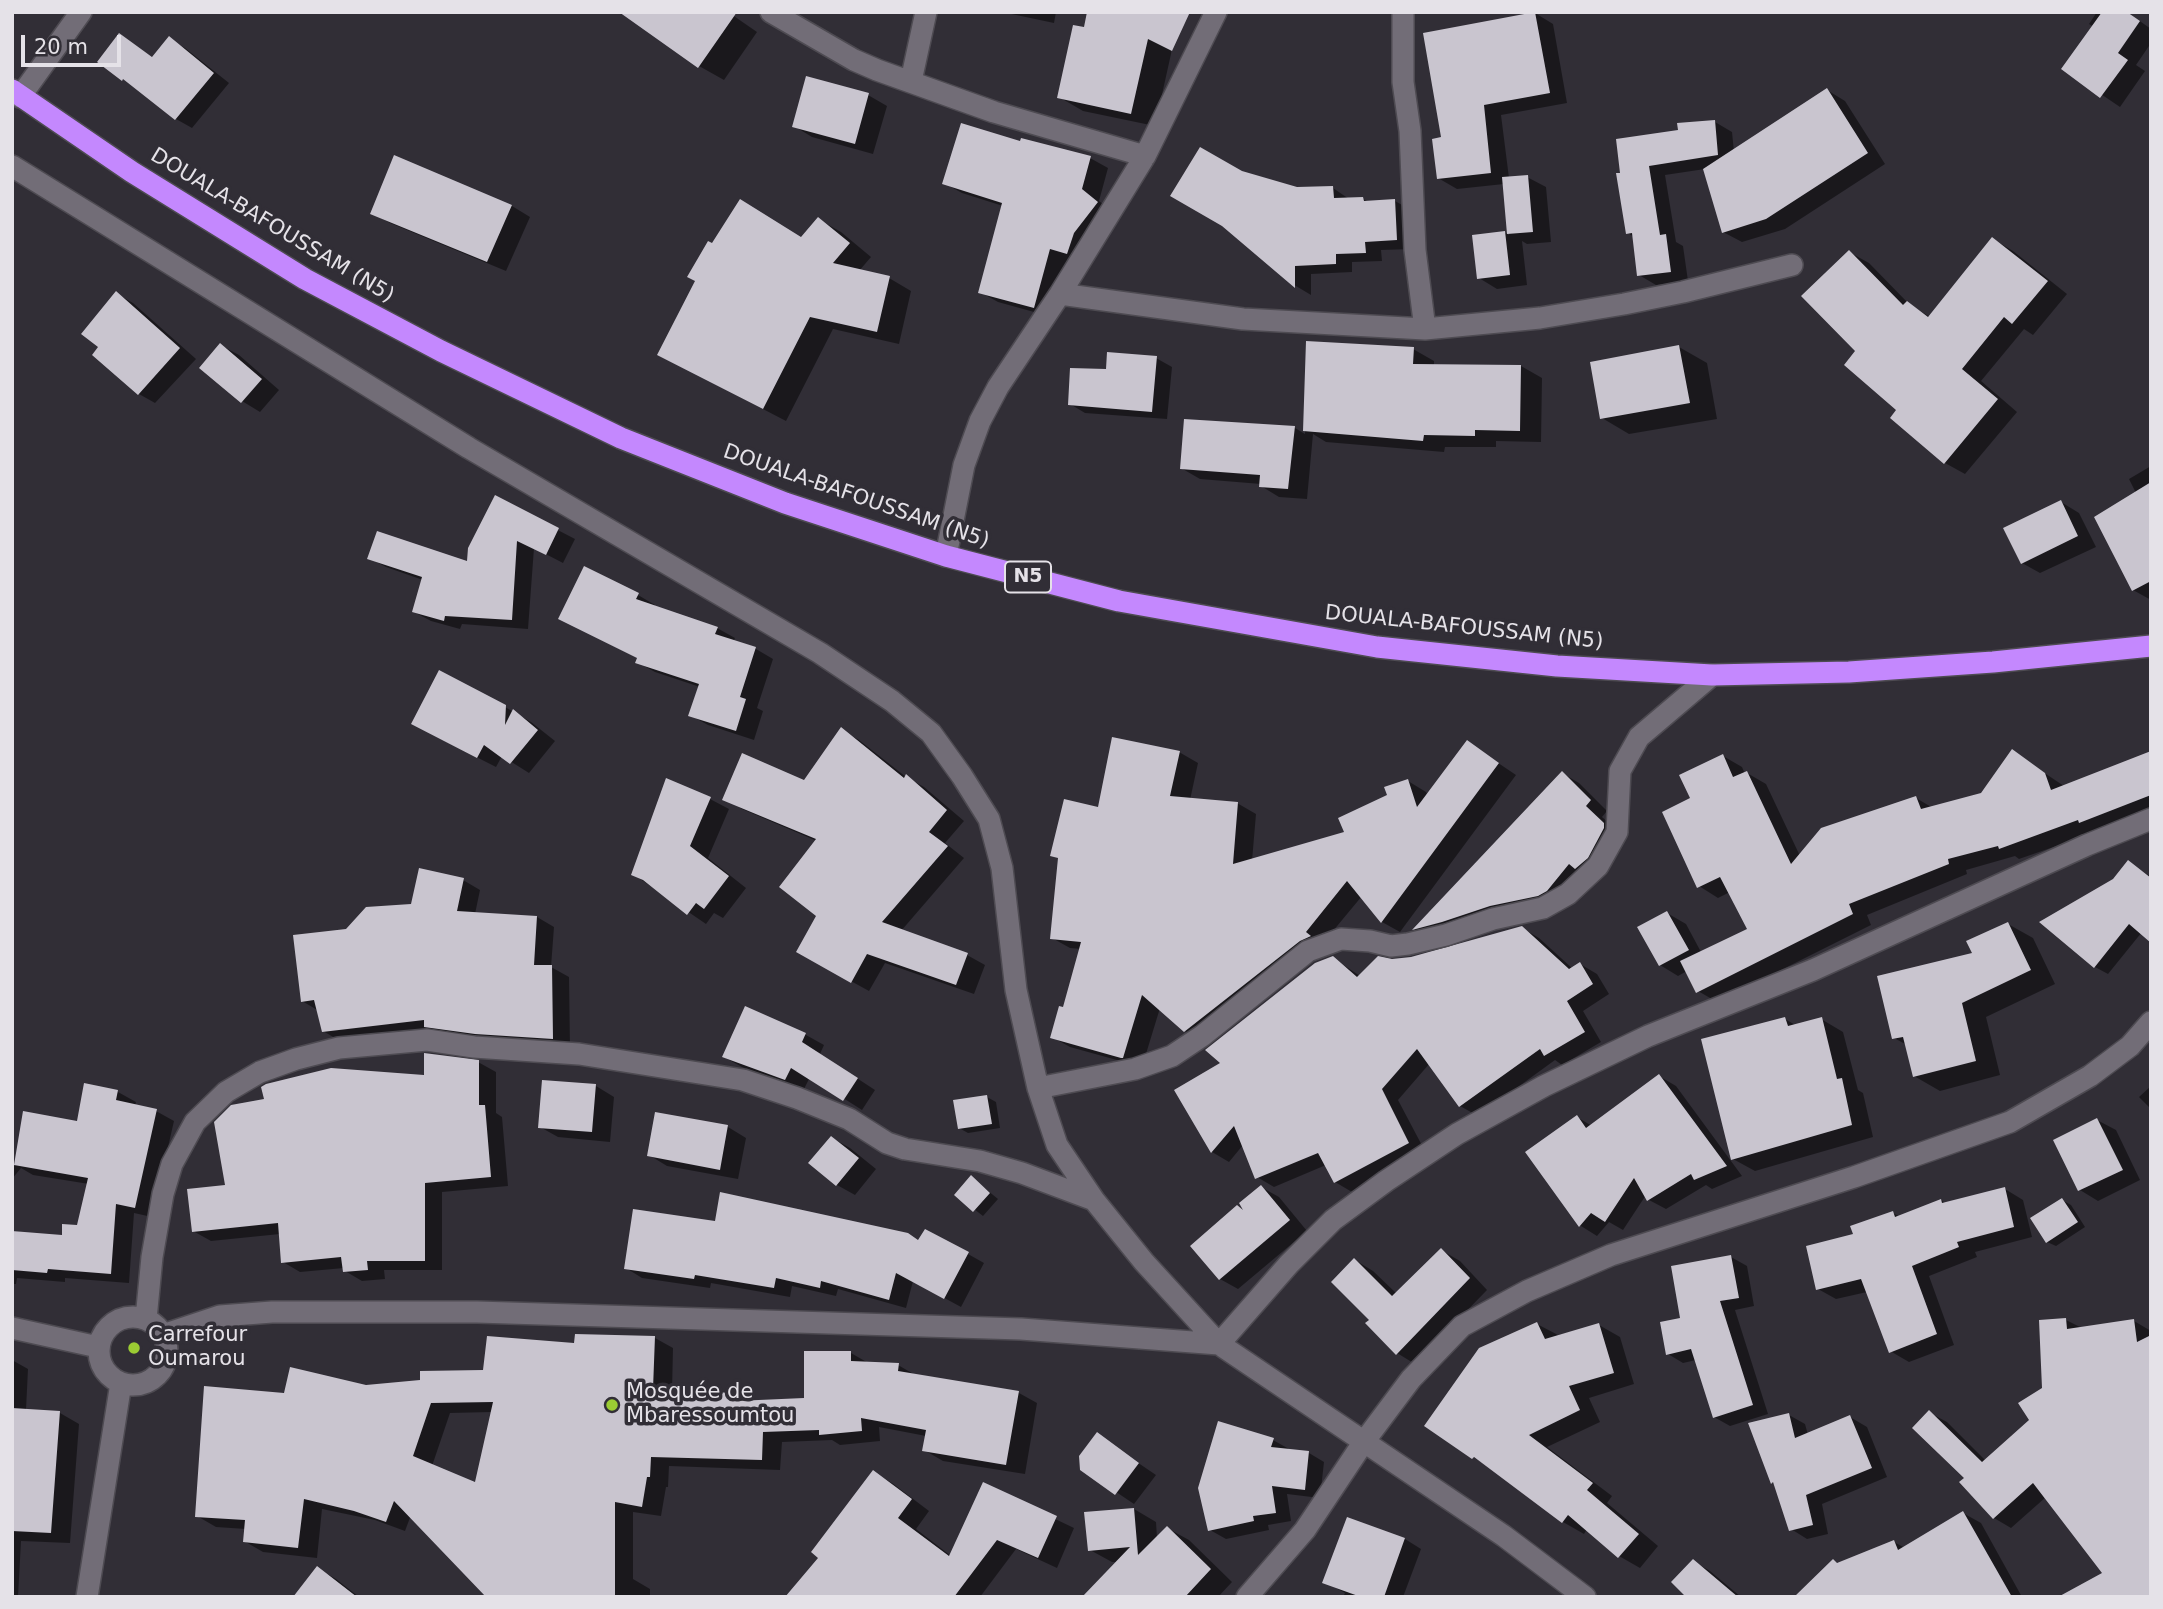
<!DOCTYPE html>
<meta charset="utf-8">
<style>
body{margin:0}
#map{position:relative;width:2163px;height:1609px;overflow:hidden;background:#312e36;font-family:"DejaVu Sans",sans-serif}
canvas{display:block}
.frame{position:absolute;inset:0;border:14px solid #e5e2e8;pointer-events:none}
.scale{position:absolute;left:21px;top:35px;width:100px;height:32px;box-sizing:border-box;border:4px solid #e5e2e8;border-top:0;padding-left:9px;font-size:21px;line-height:24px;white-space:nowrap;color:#e5e2e8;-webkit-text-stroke:5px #312e36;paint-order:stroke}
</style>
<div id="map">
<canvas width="2163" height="1609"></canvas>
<div class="frame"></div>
<div class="scale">20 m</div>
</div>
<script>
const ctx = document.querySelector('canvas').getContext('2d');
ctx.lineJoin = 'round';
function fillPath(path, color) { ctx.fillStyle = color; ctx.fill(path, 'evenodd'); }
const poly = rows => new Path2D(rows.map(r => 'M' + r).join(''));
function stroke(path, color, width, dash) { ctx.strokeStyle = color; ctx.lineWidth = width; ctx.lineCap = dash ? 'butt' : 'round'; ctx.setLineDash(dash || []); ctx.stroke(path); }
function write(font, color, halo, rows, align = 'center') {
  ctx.font = font + ' "DejaVu Sans",sans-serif'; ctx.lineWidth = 7; ctx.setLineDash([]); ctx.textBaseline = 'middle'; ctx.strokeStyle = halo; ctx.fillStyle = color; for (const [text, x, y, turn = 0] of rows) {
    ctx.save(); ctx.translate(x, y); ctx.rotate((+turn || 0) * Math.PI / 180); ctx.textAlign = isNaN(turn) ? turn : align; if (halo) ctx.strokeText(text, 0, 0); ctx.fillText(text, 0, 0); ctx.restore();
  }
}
const shadow = poly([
 [728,12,757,32,724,80,699,66],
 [1002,12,1056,12,1054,23],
 [1175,12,1171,54,1155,126,1083,111,1059,97],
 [2097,12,2127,12,2151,29,2151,43,2136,65,2145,71,2120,107,2064,69,2094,27,2089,24],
 [1535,13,1553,24,1567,103,1501,115,1509,178,1527,177,1546,187,1551,242,1527,244,1522,241,1527,285,1497,289,1479,278,1504,232,1509,235,1504,184,1457,189,1438,178,1443,139],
 [120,36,154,58,169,39,185,48,229,83,192,128,176,119,134,85],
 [1827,90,1845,101,1885,164,1785,229,1742,242,1723,232,1705,169,1665,175,1676,242,1683,246,1688,281,1656,285,1639,275,1634,237,1628,233,1618,175,1679,131,1715,122,1732,132,1734,152],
 [868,95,887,106,873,154,812,137,794,126],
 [1022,143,1090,158,1108,168,1099,201,1115,213,1085,263,1068,258,1052,317,998,302,980,292,1003,206,962,193,944,183],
 [395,158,512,206,530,217,506,271,390,223,372,213],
 [1242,173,1297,189,1333,188,1349,199,1363,199,1369,202,1395,201,1411,210,1413,249,1381,250,1382,261,1352,262,1352,272,1311,274,1311,295,1296,286,1223,225],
 [818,219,841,232,871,257,859,271,889,278,911,291,899,344,833,329,786,421,659,355,802,238],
 [1993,239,2013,251,2067,294,2033,335,2024,329,1981,381,2017,412,1965,474,1945,463,1892,418,1898,410,1858,351,1849,252,1869,263,1909,304,1930,317],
 [117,294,133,303,196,359,155,403,139,394,101,347],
 [1308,343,1413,349,1434,361,1434,366,1521,366,1542,378,1541,442,1496,441,1496,447,1445,447,1444,452,1326,442,1313,434,1307,499,1279,497,1261,486,1261,484,1200,479,1181,468,1295,428,1305,434],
 [220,345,239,355,279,390,260,412,242,401],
 [1679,347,1707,363,1717,419,1629,434,1602,418],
 [1156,358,1172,367,1167,419,1085,413,1070,404,1108,371],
 [2151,466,2151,600,2133,590,2136,493,2129,479],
 [496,498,575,539,563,563,534,548,528,629,462,624,460,629,431,621,414,612,423,580,386,567,369,558,468,563],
 [2061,502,2079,513,2096,547,2040,573,2022,563],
 [638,595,655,605,654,607,717,628,735,638,733,642,756,649,773,659,757,708,763,711,754,740,708,725,690,715,700,687,655,672,637,662,638,658,577,628],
 [505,707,531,722,555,741,529,773,502,756,496,767,431,734],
 [841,730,859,740,906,777,924,787,964,821,945,843,964,858,901,931,967,955,985,965,974,994,885,963,869,991,798,952,818,916,817,841,742,809,725,799,805,782],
 [1467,742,1516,775,1400,932,1382,922,1362,896,1323,943,1204,1041,1185,1031,1160,1008,1142,1067,1070,1047,1052,1037,1064,1010,1081,949,1070,948,1052,938,1060,859,1052,855,1099,809,1179,752,1198,763,1190,800,1237,803,1256,814,1252,861,1347,833,1408,781,1426,792,1428,796],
 [2013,752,2064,786,2151,753,2151,813,2019,859,2015,856,1966,870,1967,874,1867,915,1871,925,1717,1002,1698,991,1687,971,1678,976,1660,965,1667,913,1686,924,1701,952,1749,929,1730,892,1718,898,1699,886,1692,799,1723,756,1742,767,1745,774,1747,773,1766,784,1800,856,1916,798,1933,808,1982,794],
 [1562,773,1579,783,1607,811,1602,817,1621,834,1564,900,1431,939,1414,929],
 [667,780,710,799,729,809,708,858,746,888,723,918,714,913,706,924,633,874],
 [2128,862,2151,877,2151,940,2142,932,2108,974,2095,967,2114,880],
 [463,880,480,890,475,914,537,917,554,927,551,967,569,977,570,1048,443,1036,432,1030,340,1041,323,1031,319,1011,302,1001,347,931,412,905],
 [2008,924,2033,938,2055,984,1986,1017,2000,1075,1940,1091,1914,1076,1907,1045,1894,1038,1974,954],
 [1522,928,1539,938,1573,969,1580,964,1597,974,1609,994,1583,1011,1601,1042,1562,1065,1555,1060,1478,1116,1460,1106,1430,1063,1398,1100,1426,1153,1352,1192,1335,1182,1326,1165,1274,1187,1257,1177,1243,1145,1229,1162,1212,1152,1177,1090,1223,1064,1333,958,1360,976,1392,961,1411,958],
 [746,1009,806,1035,824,1045,820,1054,875,1090,862,1110,810,1077,804,1089,742,1067,724,1057],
 [1785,1019,1797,1026,1821,1019,1843,1032,1858,1090,1863,1093,1873,1137,1755,1171,1733,1159],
 [478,1062,496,1072,496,1113,502,1117,508,1186,442,1192,442,1270,384,1270,385,1279,362,1281,345,1271,344,1268,300,1272,283,1262,280,1234,211,1241,193,1231,227,1186,426,1077],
 [1659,1076,1676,1086,1742,1176,1712,1189,1706,1185,1666,1209,1649,1200,1646,1195,1623,1230,1609,1222,1597,1236,1581,1226,1528,1153,1577,1117,1592,1126],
 [596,1086,614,1097,610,1142,558,1137,540,1127],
 [2151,1086,2151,1109,2139,1097],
 [118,1092,136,1102,135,1106,156,1111,174,1121,152,1217,134,1213,129,1283,65,1278,65,1282,17,1278,16,1284,12,1284,12,1231,63,1237,79,1227,89,1184,33,1175,21,1168,12,1179,12,1163,15,1166,24,1113,78,1123],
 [987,1097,996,1102,1000,1128,968,1133,959,1128],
 [657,1114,728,1127,746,1138,738,1179,667,1166,649,1155],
 [2097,1120,2116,1130,2140,1180,2098,1201,2080,1190,2055,1140],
 [832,1138,850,1148,876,1169,855,1195,837,1185],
 [971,1177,998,1199,983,1216,956,1195],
 [1261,1187,1279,1197,1307,1231,1238,1289,1220,1279,1246,1212],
 [2005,1189,2023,1200,2032,1237,1975,1252,1977,1257,1929,1276,1954,1345,1909,1362,1890,1351,1867,1292,1836,1299,1818,1289,1855,1236,1893,1213,1900,1217,1941,1200,1946,1204],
 [2062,1200,2071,1205,2085,1227,2056,1246,2047,1242],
 [716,1223,920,1241,968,1254,984,1263,961,1307,913,1281,906,1308,838,1289,836,1296,792,1286,790,1297,711,1283,710,1288,642,1278,626,1268],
 [1441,1250,1460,1261,1487,1290,1415,1364,1397,1353,1371,1320,1355,1260,1373,1271,1397,1294],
 [1731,1257,1747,1266,1754,1306,1735,1310,1768,1414,1730,1426,1714,1417,1696,1360,1683,1363,1668,1354,1682,1319],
 [2066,1320,2082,1328,2134,1321,2151,1331,2151,1597,2105,1574,2046,1497,2011,1528,1994,1518,1962,1482,1966,1478,1930,1413,1947,1422,1986,1461,2031,1421,2044,1389],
 [1537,1324,1558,1335,1599,1325,1620,1337,1634,1384,1589,1398,1600,1422,1547,1447,1612,1496,1607,1503,1658,1546,1640,1568,1619,1556,1587,1529,1584,1534,1563,1522,1491,1468,1473,1457],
 [655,1338,673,1348,672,1392,733,1395,746,1402,806,1400,851,1353,870,1364,898,1365,917,1376,1019,1393,1037,1403,1025,1474,943,1461,924,1450,926,1436,879,1427,880,1441,840,1445,832,1440,782,1442,780,1470,669,1466,668,1487,666,1487,661,1516,633,1512,633,1579,650,1589,650,1597,488,1597,411,1515,405,1531,375,1520,322,1509,317,1558,263,1552,244,1541,246,1529,216,1527,197,1516,285,1395,422,1381,485,1372,576,1345],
 [492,1412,476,1485,432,1466,450,1413],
 [12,1360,28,1369,26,1410,60,1413,79,1424,70,1543,21,1541,18,1597,12,1597],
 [1789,1415,1805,1424,1808,1435,1850,1417,1867,1427,1887,1477,1822,1504,1828,1534,1807,1539,1791,1529,1776,1485,1773,1483,1750,1424],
 [1097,1435,1156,1475,1134,1504,1082,1469],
 [1273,1440,1289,1449,1289,1451,1309,1453,1324,1462,1320,1498,1287,1494,1291,1521,1268,1525,1269,1530,1226,1539,1210,1530],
 [873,1472,892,1483,929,1511,916,1529,951,1556,984,1485,1074,1528,1057,1568,1016,1549,980,1597,787,1597,821,1557],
 [1134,1509,1156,1522,1157,1538,1167,1528,1189,1540,1232,1582,1218,1597,1085,1597,1118,1562,1112,1562,1090,1550],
 [1963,1513,1981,1523,2022,1597,1797,1597,1839,1564,1894,1542,1905,1548],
 [1348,1519,1405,1539,1421,1549,1403,1597,1343,1597,1345,1593,1325,1582],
 [1693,1561,1710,1571,1741,1597,1688,1597],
 [317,1568,336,1579,359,1597,295,1597]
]);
const building = poly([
 [619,12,737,12,698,68],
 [1087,12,1190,12,1172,51,1148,39,1131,114,1057,98,1073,25,1084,27],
 [1535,12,1550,93,1484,105,1491,173,1437,179,1432,139,1441,137,1423,33],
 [2102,12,2127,12,2140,21,2118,53,2128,60,2100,98,2061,69],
 [119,33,152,57,169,36,214,73,175,120,123,79,122,81,97,62],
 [806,76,869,93,855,144,792,127],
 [1827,88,1868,153,1766,219,1722,233,1703,169],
 [1715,120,1718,155,1649,166,1660,235,1666,234,1671,272,1637,276,1632,233,1626,234,1616,173,1620,173,1616,139,1678,130,1677,123],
 [961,123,1020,141,1021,138,1091,156,1082,189,1098,202,1074,233,1067,254,1050,249,1034,308,978,293,1002,203,942,184],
 [1200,147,1242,171,1297,187,1333,186,1334,198,1363,197,1364,201,1395,199,1397,240,1365,242,1366,253,1336,254,1336,264,1295,266,1295,288,1222,226,1170,196],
 [394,155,512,205,487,262,370,214],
 [1528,175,1533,232,1507,234,1502,177],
 [740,199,801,237,818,217,850,243,833,263,890,276,877,332,810,317,763,409,657,355,695,281,687,277,708,241,712,243],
 [1505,231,1510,275,1477,279,1472,235],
 [1992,237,2048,281,2012,324,2004,317,1962,369,1998,399,1944,464,1890,418,1896,410,1844,365,1855,351,1801,296,1849,250,1903,305,1907,301,1928,317],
 [116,291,180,348,138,395,92,355,98,347,81,334],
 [1306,341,1414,347,1413,364,1521,365,1520,431,1475,430,1475,436,1424,435,1423,441,1303,431],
 [220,343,262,379,241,403,199,368],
 [1679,345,1690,403,1600,419,1590,362],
 [1107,352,1157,356,1152,412,1068,405,1070,368,1106,369],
 [1184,419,1295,426,1288,489,1259,487,1260,475,1180,469],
 [2151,482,2151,581,2132,591,2094,517],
 [495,495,559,528,546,555,517,541,512,620,445,616,444,621,412,612,422,577,367,559,377,531,467,561,468,548],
 [2061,500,2078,536,2021,564,2003,528],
 [584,566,639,593,636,599,718,627,715,634,756,647,740,697,746,699,736,731,688,716,699,684,635,663,637,658,558,619],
 [439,670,506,705,505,725,513,709,538,730,510,764,484,745,477,758,411,724],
 [841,727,904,778,906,774,947,810,929,832,948,846,882,922,968,953,956,985,867,954,851,983,796,952,816,916,779,887,816,839,722,800,742,753,804,780],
 [1112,737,1180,751,1170,796,1238,802,1233,864,1344,832,1338,818,1387,795,1384,787,1408,779,1417,807,1467,740,1499,763,1381,923,1347,881,1306,932,1311,936,1300,941,1184,1032,1142,995,1123,1058,1121,1058,1050,1038,1059,1006,1063,1007,1081,942,1050,939,1058,858,1050,856,1064,799,1098,807],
 [2012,749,2045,773,2051,790,2151,751,2151,795,2079,823,2078,820,1999,849,1998,846,1948,859,1949,864,1849,904,1853,914,1696,993,1680,961,1747,929,1720,877,1697,888,1662,812,1690,798,1679,775,1723,754,1733,777,1747,771,1791,864,1821,828,1916,796,1921,809,1981,793],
 [1562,771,1591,800,1586,806,1604,823,1604,828,1588,858,1575,869,1569,864,1547,891,1538,896,1490,906,1442,922,1412,930],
 [666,778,711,797,690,846,729,876,704,909,696,903,687,915,643,880,631,875],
 [2128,860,2151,878,2151,943,2129,924,2094,968,2039,922,2113,879],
 [419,868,464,878,457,911,537,916,534,965,552,965,553,1039,475,1034,424,1027,424,1020,322,1032,314,1000,301,1002,293,935,346,929,366,907,411,904],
 [1667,911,1689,950,1659,966,1637,927],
 [2008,922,2031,970,1962,1003,1976,1061,1913,1077,1903,1037,1892,1039,1877,976,1972,953,1966,941],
 [1522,926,1569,969,1580,962,1593,984,1567,1001,1585,1032,1544,1056,1540,1049,1459,1107,1417,1049,1382,1089,1409,1143,1334,1183,1318,1153,1255,1179,1234,1126,1211,1153,1174,1090,1220,1063,1205,1050,1315,963,1333,956,1357,977,1378,956,1392,959,1411,957],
 [745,1006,806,1033,802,1042,858,1078,843,1101,791,1068,785,1080,722,1057],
 [1785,1017,1788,1026,1822,1017,1837,1079,1842,1078,1852,1125,1731,1160,1701,1039],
 [424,1053,479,1060,479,1105,485,1105,491,1177,425,1183,425,1261,367,1261,368,1270,343,1272,341,1257,281,1263,278,1223,192,1232,187,1189,225,1185,214,1122,231,1105,264,1099,261,1087,266,1084,331,1068,424,1075],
 [1659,1074,1727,1166,1694,1180,1691,1174,1647,1201,1634,1178,1605,1222,1591,1213,1579,1227,1525,1152,1577,1115,1586,1128],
 [542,1080,596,1084,592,1132,538,1128],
 [84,1083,118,1090,116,1100,157,1109,135,1208,116,1204,111,1274,48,1269,47,1273,12,1270,12,1231,62,1235,62,1224,77,1225,88,1178,14,1165,23,1111,77,1121],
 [987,1095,992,1124,958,1129,953,1100],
 [655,1112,728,1125,720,1170,647,1156],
 [2097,1118,2123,1170,2078,1191,2053,1140],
 [831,1136,859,1158,836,1186,808,1163],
 [971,1175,990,1193,973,1212,954,1195],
 [1261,1185,1290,1220,1219,1280,1190,1246,1237,1205,1243,1210,1239,1203],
 [2005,1187,2014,1227,1957,1242,1959,1247,1912,1266,1937,1334,1889,1353,1861,1279,1816,1290,1806,1246,1853,1234,1850,1226,1893,1211,1895,1217,1941,1199,1942,1203],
 [720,1192,908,1233,918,1240,925,1229,969,1252,944,1299,896,1273,889,1300,821,1281,820,1288,776,1278,774,1288,695,1275,694,1279,624,1269,633,1209,715,1221],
 [2062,1198,2078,1222,2046,1243,2030,1218],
 [1441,1248,1470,1278,1396,1355,1365,1323,1369,1320,1331,1282,1354,1258,1392,1296],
 [1731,1255,1739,1298,1720,1301,1753,1405,1713,1418,1691,1349,1666,1355,1660,1322,1680,1318,1671,1266],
 [2066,1318,2067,1329,2134,1319,2137,1342,2151,1335,2151,1597,2058,1597,2102,1573,2033,1483,1993,1519,1959,1482,1964,1478,1912,1428,1929,1410,1982,1462,2029,1420,2018,1403,2042,1388,2039,1320],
 [1537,1322,1545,1339,1599,1323,1614,1373,1569,1386,1580,1410,1529,1435,1593,1483,1587,1490,1639,1534,1618,1558,1568,1515,1562,1523,1474,1457,1472,1459,1424,1426,1479,1348],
 [575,1334,655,1336,653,1389,733,1393,736,1395,736,1401,804,1398,804,1351,851,1351,851,1361,899,1363,898,1371,1019,1391,1006,1465,922,1451,926,1430,861,1418,862,1431,819,1435,819,1430,763,1432,762,1460,651,1457,650,1477,647,1477,642,1507,615,1502,615,1597,486,1597,394,1501,386,1522,354,1511,304,1499,298,1548,243,1542,245,1520,195,1517,204,1386,284,1393,290,1367,366,1385,420,1380,420,1371,483,1370,487,1336,574,1343],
 [493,1402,475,1482,413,1456,431,1403],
 [12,1408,60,1411,51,1533,12,1531],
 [1789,1413,1795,1438,1850,1415,1872,1468,1806,1495,1813,1525,1789,1531,1773,1482,1771,1484,1748,1423],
 [1218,1421,1274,1438,1271,1447,1309,1451,1305,1490,1272,1486,1276,1513,1253,1516,1254,1521,1208,1531,1198,1488],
 [1097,1432,1139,1463,1115,1495,1080,1470,1079,1456],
 [873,1470,912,1499,898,1518,949,1556,983,1482,1057,1516,1038,1558,997,1540,954,1597,785,1597,818,1558,811,1552],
 [1134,1508,1138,1555,1167,1526,1211,1569,1185,1597,1082,1597,1130,1547,1088,1551,1084,1512],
 [1963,1511,2012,1597,1794,1597,1833,1559,1837,1563,1894,1540,1898,1550],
 [1347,1517,1405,1538,1384,1597,1361,1597,1322,1583],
 [1693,1559,1738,1597,1686,1597,1671,1582],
 [317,1566,357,1597,293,1597]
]);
const street = poly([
 [771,12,854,60,877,70,994,112,1145,156],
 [1403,12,1403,82,1410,131,1415,250,1425,329],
 [911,81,926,12],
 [20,97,81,12],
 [12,166,469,448,820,653,892,701,931,733,962,776,989,819,1002,868,1016,990,1038,1088,1057,1145,1094,1200,1144,1262,1219,1344,1504,1536,1585,1597],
 [1060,294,1243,319,1425,329,1540,318,1624,304,1683,292,1792,265],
 [946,556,964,465,980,421,998,387,1060,294,1145,156,1216,12],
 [1038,1088,1135,1069,1172,1056,1202,1036,1308,951,1341,939,1370,941,1391,946,1408,944,1446,935,1493,919,1543,908,1568,894,1598,866,1617,832,1620,771,1639,737,1712,675],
 '99 1351a34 34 0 1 1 68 0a34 34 0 1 1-68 0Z',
 [146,1319,152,1257,163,1194,172,1164,195,1122,226,1092,260,1072,296,1059,339,1048,427,1040,474,1047,579,1054,743,1080,797,1098,849,1119,887,1143,905,1149,980,1161,1022,1173,1094,1200],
 [12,1328,98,1347],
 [163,1335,220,1316,272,1312,477,1312,1021,1329,1219,1344,1289,1264,1333,1220,1386,1181,1457,1134,1544,1086,1648,1036,1813,970,2087,845,2151,819],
 [87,1597,121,1383],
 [1247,1597,1305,1530,1363,1443,1411,1379,1462,1326,1527,1291,1611,1255,1854,1177,2010,1122,2090,1076,2130,1046,2151,1022]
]);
const highway = poly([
 [12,90,132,172,305,279,441,351,621,438,785,503,946,556,1119,601,1377,647,1557,666,1712,675,1849,672,1993,662,2151,646]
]);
const markers = [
 [134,1348,7,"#9bcb33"],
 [612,1405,7,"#9bcb33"]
];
const shields = [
 [1028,577,46]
];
const shieldNames = [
 ["N5",1028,577]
];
const streetNames = [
 ["DOUALA-BAFOUSSAM (N5)",272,226,31],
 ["DOUALA-BAFOUSSAM (N5)",856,497,19],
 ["DOUALA-BAFOUSSAM (N5)",1464,628,6]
];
const poiNames = [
 ["Carrefour",148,1336],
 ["Oumarou",148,1360],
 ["Mosquée de",626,1393],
 ["Mbaressoumtou",626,1417]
];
fillPath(shadow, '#0007');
fillPath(building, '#c9c5cf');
stroke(street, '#4e4b52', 24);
stroke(highway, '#4e4b52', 24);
stroke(street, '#726d77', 21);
stroke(highway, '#c488fe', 21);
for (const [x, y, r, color] of markers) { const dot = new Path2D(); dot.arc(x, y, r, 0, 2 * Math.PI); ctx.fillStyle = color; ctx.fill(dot); stroke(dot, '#312e36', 2.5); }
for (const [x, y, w] of shields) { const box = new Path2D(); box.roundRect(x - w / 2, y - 15.5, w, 31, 5); ctx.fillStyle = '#312e36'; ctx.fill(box); stroke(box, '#e5e2e8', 2); }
write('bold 19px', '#e5e2e8', null, shieldNames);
write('21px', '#e5e2e8', '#312e36', streetNames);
write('21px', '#e5e2e8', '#312e36', poiNames, 'left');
</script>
